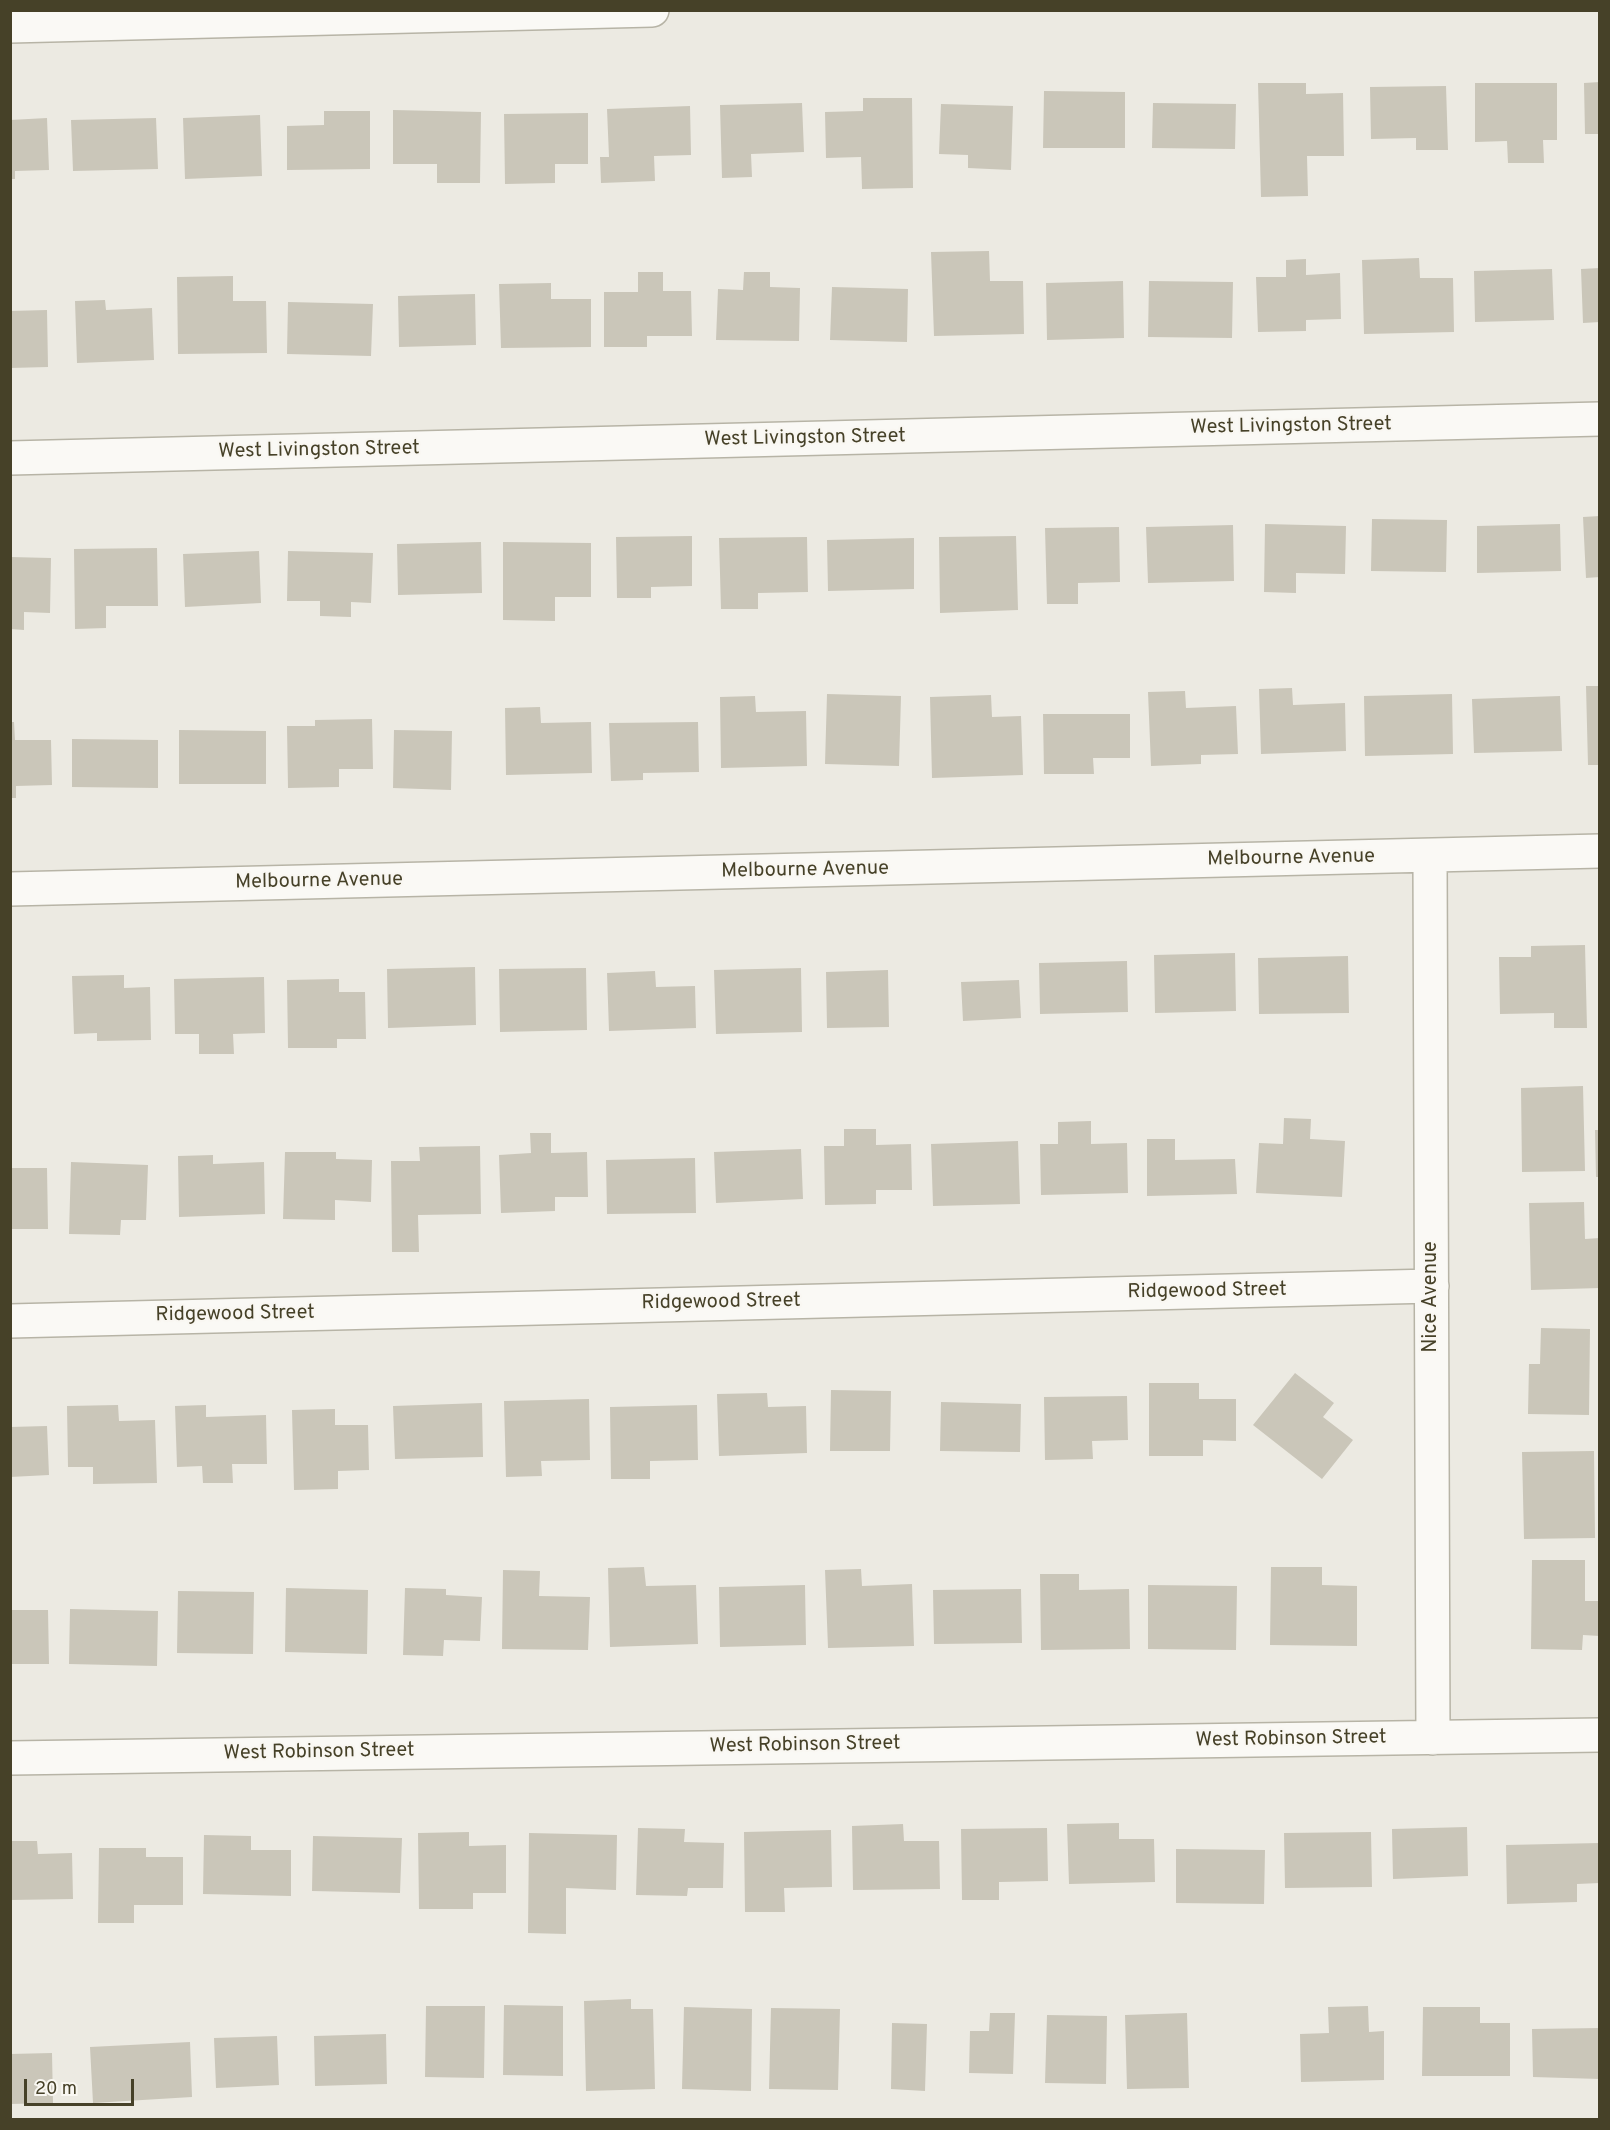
<!DOCTYPE html>
<style>
body{margin:0}
#map{position:relative;width:1610px;height:2130px;overflow:hidden;background:#eceae2;font-family:Overpass,sans-serif}
canvas{display:block}
.frame{position:absolute;inset:0;border:12px solid #464128;pointer-events:none}
.scale{position:absolute;left:24px;top:2079px;width:110px;height:27px;box-sizing:border-box;border:3px solid #464128;border-top:0;padding-left:8px;font-size:18px;line-height:21px;white-space:nowrap;color:#464128;-webkit-text-stroke:4px #f9f7f2;paint-order:stroke}
</style>
<div id="map">
<canvas width="1610" height="2130"></canvas>
<div class="frame"></div>
<div class="scale">20 m</div>
</div>
<script>
const ctx = document.querySelector('canvas').getContext('2d');
ctx.lineJoin = 'round';
function fillPath(path, color) { ctx.fillStyle = color; ctx.fill(path, 'evenodd'); }
const poly = rows => new Path2D(rows.map(r => 'M' + r).join(''));
function stroke(path, color, width, dash) { ctx.strokeStyle = color; ctx.lineWidth = width; ctx.lineCap = dash ? 'butt' : 'round'; ctx.setLineDash(dash || []); ctx.stroke(path); }
function write(font, color, halo, rows, align = 'center') {
  ctx.font = font + ' Overpass,sans-serif'; ctx.lineWidth = 4.5; ctx.setLineDash([]); ctx.textBaseline = 'middle'; ctx.strokeStyle = halo; ctx.fillStyle = color; for (const [text, x, y, turn = 0] of rows) {
    ctx.save(); ctx.translate(x, y); ctx.rotate((+turn || 0) * Math.PI / 180); ctx.textAlign = isNaN(turn) ? turn : align; if (halo) ctx.strokeText(text, 0, 0); ctx.fillText(text, 0, 0); ctx.restore();
  }
}
const building = poly([
 [1600,82,1600,134,1585,134,1584,83],
 [1258,83,1306,83,1306,94,1343,93,1344,156,1307,156,1308,196,1261,197],
 [1475,83,1557,83,1557,140,1543,140,1544,163,1508,163,1507,141,1475,142],
 [1446,86,1448,150,1416,150,1416,138,1371,139,1370,87],
 [1044,91,1125,92,1125,148,1043,148],
 [863,98,912,98,913,188,862,189,861,157,826,158,825,112,863,111],
 [802,103,804,152,751,154,752,177,722,178,720,105],
 [1153,103,1236,104,1235,149,1152,148],
 [941,104,1013,106,1011,170,968,168,968,155,939,154],
 [690,106,691,155,654,156,655,181,601,183,600,157,609,157,607,109],
 [393,110,481,112,480,183,437,183,437,164,393,164],
 [324,111,370,111,370,169,287,170,287,126,324,125],
 [588,113,588,164,555,164,555,183,505,184,504,114],
 [260,115,262,176,185,179,183,118],
 [47,118,49,170,15,171,15,179,10,179,10,120],
 [156,118,158,169,73,171,71,120],
 [989,251,990,281,1023,281,1024,334,934,336,931,252],
 [1419,258,1420,278,1453,278,1454,332,1364,334,1362,260],
 [1306,259,1306,275,1340,273,1341,319,1306,320,1306,331,1258,332,1256,277,1286,277,1286,260],
 [1600,268,1600,322,1583,323,1581,269],
 [1552,269,1554,320,1475,322,1474,271],
 [638,272,663,272,663,291,691,291,692,336,647,336,647,347,604,347,604,292,638,292],
 [744,272,770,272,770,287,800,288,799,341,716,340,718,289,743,290],
 [233,276,233,301,266,301,267,353,178,354,177,277],
 [1123,281,1124,338,1047,340,1046,283],
 [1149,281,1233,282,1232,338,1148,337],
 [551,283,551,299,591,299,591,347,501,348,499,284],
 [832,287,908,289,907,342,830,340],
 [475,294,476,345,399,347,398,296],
 [105,300,106,310,152,308,154,360,77,363,75,301],
 [288,302,373,304,371,356,287,354],
 [47,310,48,367,10,368,10,311],
 [1600,516,1600,577,1586,578,1583,517],
 [1372,519,1447,520,1446,572,1371,571],
 [1265,524,1346,526,1345,574,1296,573,1296,593,1264,592],
 [1560,524,1561,571,1477,573,1477,526],
 [1233,525,1234,581,1148,583,1146,527],
 [1119,527,1120,582,1078,583,1078,604,1047,604,1045,528],
 [692,536,692,586,651,587,651,598,617,598,616,537],
 [1016,536,1018,610,940,613,939,537],
 [807,537,808,592,758,593,758,609,721,609,719,538],
 [914,538,914,589,828,591,827,540],
 [481,542,482,593,398,595,397,544],
 [503,542,591,543,591,597,555,597,555,621,503,620],
 [157,548,158,606,106,606,106,628,75,629,74,549],
 [259,551,261,603,185,607,183,554],
 [288,551,373,553,371,603,351,602,351,617,320,616,320,601,287,601],
 [10,557,51,558,50,613,24,612,24,630,10,629],
 [1586,686,1600,686,1600,765,1588,765],
 [1292,688,1293,705,1345,703,1346,751,1261,754,1259,689],
 [1185,691,1186,708,1236,706,1238,754,1201,755,1201,764,1151,766,1148,692],
 [827,694,901,696,899,766,825,764],
 [1452,694,1453,754,1365,756,1364,696],
 [991,695,992,717,1021,716,1023,775,932,778,930,697],
 [755,696,756,712,806,711,807,766,721,768,720,697],
 [1560,696,1562,751,1474,753,1472,699],
 [540,707,541,723,591,722,592,773,506,775,505,708],
 [1043,714,1130,714,1130,758,1093,758,1094,774,1044,774],
 [372,719,373,769,339,769,339,787,288,788,287,726,315,726,315,720],
 [10,722,14,722,15,740,51,740,52,785,16,786,16,798,10,798],
 [698,722,699,772,643,773,643,780,611,781,609,723],
 [179,730,266,731,266,784,179,784],
 [394,730,452,731,451,790,393,788],
 [72,739,158,740,158,788,72,787],
 [1585,945,1587,1028,1554,1028,1554,1013,1500,1014,1499,957,1531,957,1531,946],
 [1235,953,1236,1011,1155,1013,1154,955],
 [1348,956,1349,1013,1259,1014,1258,958],
 [1127,961,1128,1012,1040,1014,1039,963],
 [475,967,476,1025,388,1028,387,969],
 [586,968,587,1030,500,1032,499,969],
 [801,968,802,1032,716,1034,714,970],
 [888,970,889,1027,827,1028,826,972],
 [655,971,656,987,695,986,696,1028,609,1031,607,973],
 [124,975,124,988,150,987,151,1040,97,1041,97,1033,74,1034,72,976],
 [264,977,265,1033,233,1034,234,1054,199,1054,199,1034,175,1034,174,979],
 [339,979,339,992,365,992,366,1039,337,1039,337,1048,288,1048,287,980],
 [1019,980,1021,1018,963,1021,961,982],
 [1583,1086,1585,1171,1522,1172,1521,1088],
 [1284,1118,1311,1119,1310,1139,1345,1141,1342,1197,1256,1193,1259,1143,1283,1144],
 [1091,1121,1091,1144,1127,1143,1128,1193,1041,1195,1040,1144,1058,1144,1058,1122],
 [844,1129,876,1129,876,1145,911,1144,912,1190,876,1190,876,1204,825,1205,824,1146,844,1146],
 [1595,1130,1600,1130,1600,1177,1596,1177],
 [530,1133,551,1133,551,1153,587,1152,588,1197,555,1197,555,1211,501,1213,499,1155,531,1153],
 [1147,1139,1175,1139,1175,1160,1235,1159,1237,1194,1147,1196],
 [1018,1141,1020,1204,933,1206,931,1144],
 [480,1146,481,1214,418,1215,419,1252,392,1252,391,1161,420,1161,419,1147],
 [801,1149,803,1199,716,1203,714,1152],
 [285,1152,336,1152,336,1159,372,1160,371,1202,335,1200,335,1220,283,1219],
 [213,1155,213,1164,264,1162,265,1214,179,1217,178,1156],
 [695,1158,696,1213,607,1214,606,1160],
 [71,1162,148,1165,146,1220,121,1220,120,1235,69,1234],
 [10,1168,47,1168,48,1229,10,1229],
 [1584,1202,1585,1239,1600,1238,1600,1288,1531,1290,1529,1203],
 [1541,1328,1590,1329,1589,1415,1528,1414,1529,1364,1540,1364],
 [1295,1373,1334,1403,1323,1417,1353,1440,1322,1479,1253,1425],
 [1149,1383,1199,1383,1199,1399,1236,1399,1236,1441,1203,1440,1203,1456,1149,1456],
 [831,1390,891,1391,890,1451,830,1451],
 [767,1393,768,1407,806,1406,807,1453,719,1456,717,1394],
 [1127,1396,1128,1440,1092,1441,1093,1459,1045,1460,1044,1397],
 [589,1399,590,1460,541,1461,542,1476,506,1477,504,1401],
 [941,1402,1021,1404,1020,1452,940,1451],
 [482,1403,483,1457,395,1459,393,1406],
 [118,1405,119,1421,155,1420,157,1483,93,1484,93,1467,68,1467,67,1406],
 [206,1405,206,1417,266,1415,267,1464,232,1464,233,1483,203,1483,202,1466,177,1467,175,1406],
 [697,1405,698,1460,650,1461,650,1479,611,1479,610,1407],
 [335,1409,335,1425,368,1425,369,1470,338,1471,338,1489,294,1490,292,1410],
 [47,1426,49,1475,10,1477,10,1427],
 [1594,1451,1595,1538,1524,1539,1522,1452],
 [1532,1560,1585,1560,1585,1601,1600,1601,1600,1636,1583,1635,1582,1650,1531,1649],
 [644,1567,646,1586,696,1585,698,1644,610,1647,608,1568],
 [1271,1567,1322,1567,1322,1585,1357,1586,1357,1646,1270,1645],
 [861,1569,862,1586,912,1584,914,1646,828,1648,825,1570],
 [503,1570,540,1571,539,1596,590,1597,588,1650,502,1649],
 [1040,1574,1079,1574,1079,1590,1129,1589,1130,1649,1041,1650],
 [805,1585,806,1645,720,1647,719,1587],
 [1148,1585,1237,1586,1236,1650,1148,1649],
 [286,1588,368,1590,367,1654,285,1652],
 [405,1588,446,1589,446,1595,482,1597,480,1641,444,1640,443,1656,403,1655],
 [1021,1589,1022,1643,934,1644,933,1590],
 [178,1591,254,1592,253,1654,177,1653],
 [70,1609,158,1611,157,1666,69,1664],
 [10,1610,48,1610,49,1664,10,1664],
 [1119,1823,1119,1839,1154,1839,1155,1882,1069,1884,1067,1824],
 [903,1824,904,1841,939,1841,940,1889,853,1890,852,1826],
 [1467,1827,1468,1876,1393,1879,1392,1829],
 [638,1828,685,1829,684,1842,724,1843,723,1888,688,1888,687,1896,636,1895],
 [1047,1828,1048,1881,999,1882,999,1900,962,1900,961,1829],
 [831,1830,832,1887,784,1888,785,1912,745,1912,744,1832],
 [469,1832,469,1846,506,1845,506,1893,473,1893,473,1909,419,1909,418,1833],
 [1371,1832,1372,1887,1285,1888,1284,1833],
 [529,1833,617,1835,616,1890,566,1888,566,1934,528,1933],
 [204,1835,251,1836,251,1850,291,1850,291,1896,203,1894],
 [313,1836,402,1838,400,1893,312,1891],
 [10,1841,37,1841,38,1854,72,1853,73,1899,10,1900],
 [1600,1843,1600,1883,1577,1884,1577,1902,1507,1904,1506,1845],
 [99,1848,146,1848,146,1857,183,1857,183,1905,134,1905,134,1923,98,1923],
 [1176,1849,1265,1850,1264,1904,1176,1903],
 [631,1999,631,2009,653,2009,655,2089,586,2091,584,2001],
 [504,2005,563,2006,563,2076,503,2075],
 [426,2006,485,2006,484,2078,425,2077],
 [1368,2006,1369,2032,1384,2031,1384,2080,1301,2082,1300,2034,1329,2033,1328,2007],
 [684,2007,752,2009,751,2091,682,2089],
 [1423,2007,1480,2007,1480,2023,1510,2023,1510,2076,1422,2076],
 [771,2008,840,2009,838,2090,769,2089],
 [990,2013,1015,2013,1013,2074,969,2073,970,2031,989,2031],
 [1187,2013,1189,2088,1127,2089,1125,2015],
 [1047,2015,1107,2016,1106,2084,1045,2083],
 [892,2023,927,2024,925,2091,891,2089],
 [1600,2028,1600,2079,1533,2077,1532,2029],
 [386,2034,387,2084,315,2086,314,2036],
 [277,2036,279,2085,216,2088,214,2038],
 [190,2042,192,2097,93,2103,90,2047],
 [52,2053,53,2103,10,2104,10,2054]
]);
const minor = poly([
 [10,26,652,10],
 [10,458,1600,419],
 [1430,856,1433,1738],
 [10,889,1600,851],
 [10,1321,1432,1286],
 [10,1758,1600,1735]
]);
const streetNames = [
 ["West Livingston Street",1291,427,-1],
 ["West Livingston Street",805,439,-1],
 ["West Livingston Street",319,451,-1],
 ["Melbourne Avenue",1291,859,-1],
 ["Melbourne Avenue",805,871,-1],
 ["Melbourne Avenue",319,882,-1],
 ["Ridgewood Street",1207,1292,-1],
 ["Nice Avenue",1432,1297,-90],
 ["Ridgewood Street",721,1303,-1],
 ["Ridgewood Street",235,1315,-1],
 ["West Robinson Street",1291,1740,-1],
 ["West Robinson Street",805,1746,-1],
 ["West Robinson Street",319,1753,-1]
];
fillPath(building, '#cac6b9');
stroke(minor, '#b7b4a6', 36);
stroke(minor, '#faf9f5', 33);
write('20px', '#464128', '#f9f7f2', streetNames);
</script>
